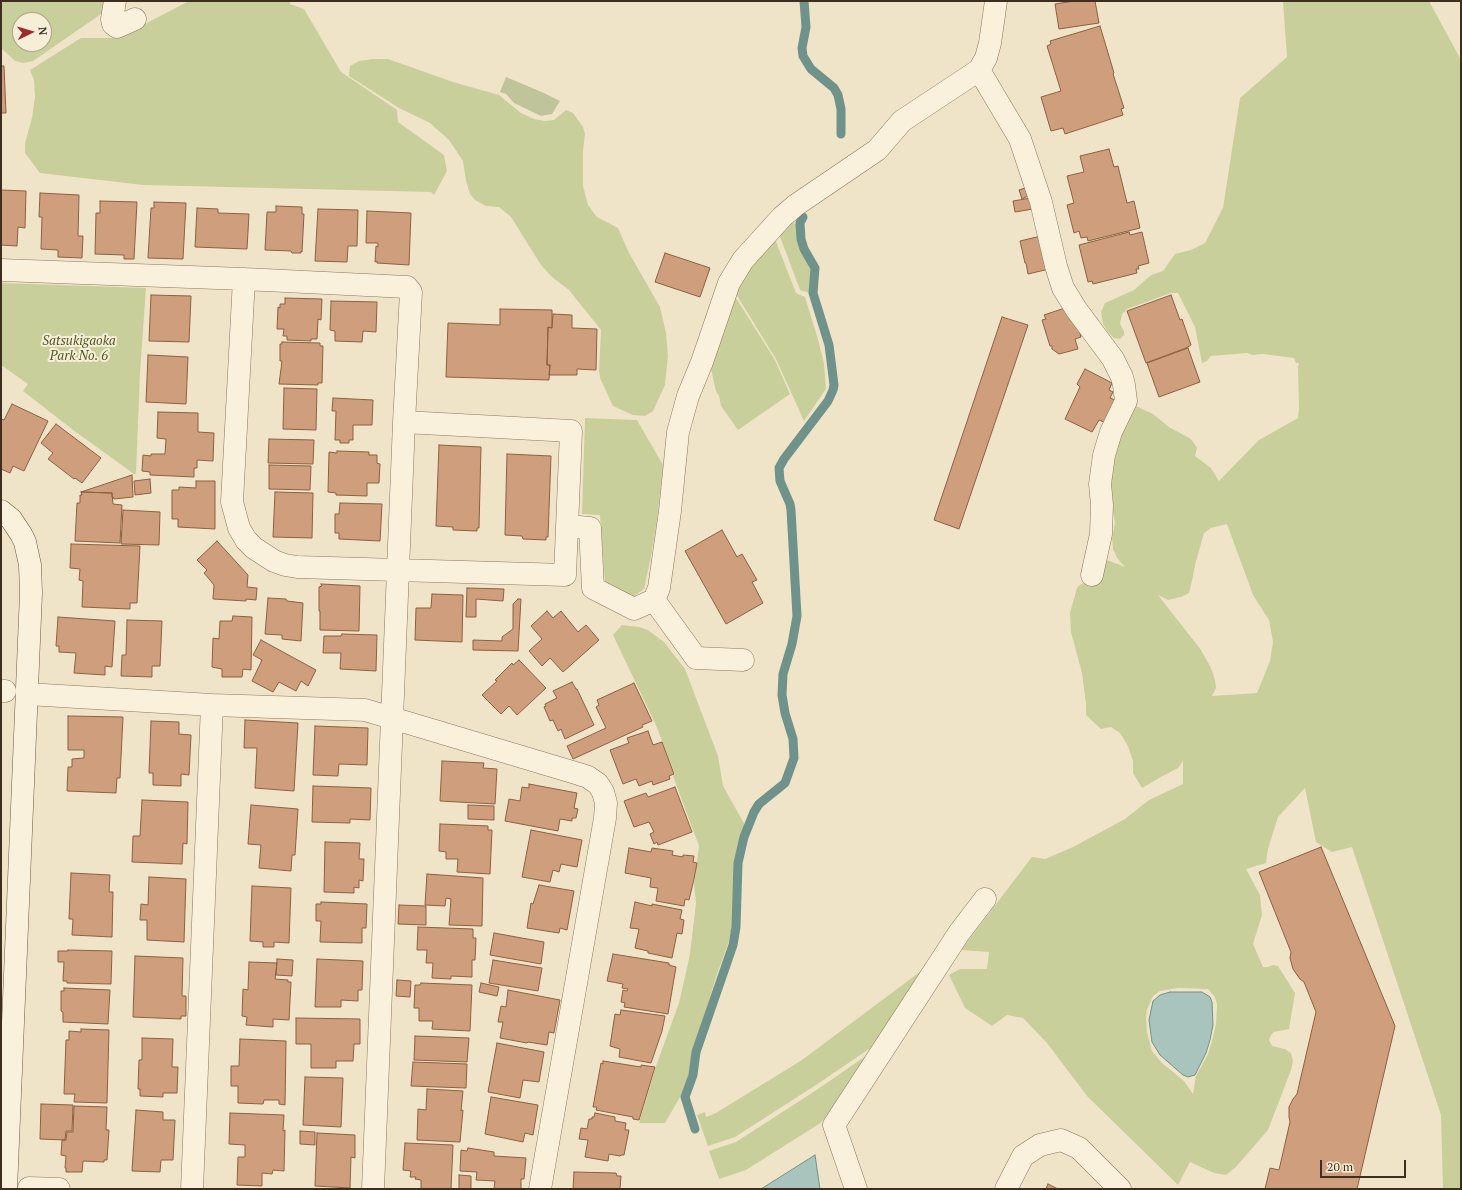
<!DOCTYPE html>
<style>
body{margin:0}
#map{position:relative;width:1462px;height:1190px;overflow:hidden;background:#f0e4c8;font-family:"PT Serif",serif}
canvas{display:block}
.frame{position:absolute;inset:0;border:2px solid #3d2e20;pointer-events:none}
.north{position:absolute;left:12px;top:12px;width:40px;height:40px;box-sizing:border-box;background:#f7eed8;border:1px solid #ada18e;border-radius:50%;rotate:85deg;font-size:11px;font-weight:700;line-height:16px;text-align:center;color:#3d2e20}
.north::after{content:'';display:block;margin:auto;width:14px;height:18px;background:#9e2a2b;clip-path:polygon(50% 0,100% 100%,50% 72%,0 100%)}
.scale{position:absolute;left:1320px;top:1160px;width:86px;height:18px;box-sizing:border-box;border:2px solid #3d2e20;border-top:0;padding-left:5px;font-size:12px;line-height:14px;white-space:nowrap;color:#3d2e20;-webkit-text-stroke:3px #f7eed8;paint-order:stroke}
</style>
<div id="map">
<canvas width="1462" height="1190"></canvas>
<div class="frame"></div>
<div class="north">N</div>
<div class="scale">20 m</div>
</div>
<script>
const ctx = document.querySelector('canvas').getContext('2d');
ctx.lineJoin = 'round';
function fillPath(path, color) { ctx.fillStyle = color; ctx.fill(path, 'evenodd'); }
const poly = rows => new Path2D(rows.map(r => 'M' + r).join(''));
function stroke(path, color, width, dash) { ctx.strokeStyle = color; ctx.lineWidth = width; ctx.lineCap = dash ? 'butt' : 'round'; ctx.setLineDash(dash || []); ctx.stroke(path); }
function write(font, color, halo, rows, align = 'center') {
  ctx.font = font + ' "PT Serif",serif'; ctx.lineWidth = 4; ctx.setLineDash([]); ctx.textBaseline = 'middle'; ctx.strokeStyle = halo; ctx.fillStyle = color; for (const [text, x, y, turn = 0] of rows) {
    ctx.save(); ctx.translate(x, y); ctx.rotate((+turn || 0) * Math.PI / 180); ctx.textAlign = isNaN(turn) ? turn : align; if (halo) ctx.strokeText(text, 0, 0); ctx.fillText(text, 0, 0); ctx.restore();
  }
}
const green = poly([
 [3,1,105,1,104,12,33,61,23,63,15,61,1,48,1,5],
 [20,20,44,20,44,44,20,44],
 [189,1,290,1,290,4,304,9,341,72,397,110,398,122,444,155,447,171,434,195,431,192,143,185,40,173,25,153,25,143,32,118,35,97,34,80,30,70,81,38,118,38],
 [1283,1,1429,1,1461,60,1461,1189,1443,1189,1441,1115,1352,847,1332,852,1316,842,1305,788,1278,817,1268,849,1266,863,1246,869,1260,895,1262,915,1253,944,1263,967,1268,967,1273,965,1278,966,1295,993,1289,1029,1274,1032,1271,1035,1269,1040,1272,1046,1285,1049,1291,1053,1293,1061,1291,1070,1268,1130,1235,1168,1226,1175,1214,1173,1190,1162,1178,1185,1087,1096,1047,1043,1023,1018,1007,1015,992,1026,965,1008,949,975,960,969,987,969,989,952,961,950,1032,857,1045,859,1073,847,1125,819,1149,800,1183,784,1183,761,1178,768,1161,777,1142,788,1133,773,1133,761,1128,746,1120,733,1111,727,1101,729,1086,715,1086,704,1082,673,1071,632,1070,613,1077,588,1081,584,1098,580,1107,560,1125,567,1117,558,1113,549,1112,539,1115,523,1110,495,1115,449,1136,406,1153,414,1169,427,1191,439,1197,448,1195,456,1211,468,1219,481,1259,440,1298,418,1299,408,1298,367,1299,363,1296,363,1294,358,1263,354,1253,355,1247,353,1211,356,1207,361,1202,363,1195,327,1178,293,1171,293,1127,309,1122,314,1120,324,1124,331,1124,335,1120,339,1114,338,1108,332,1103,324,1101,312,1105,303,1134,290,1151,275,1163,271,1175,254,1191,250,1205,243,1223,208,1240,98,1287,57],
 [1227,524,1253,595,1269,620,1273,642,1270,661,1257,693,1212,696,1216,688,1215,680,1211,668,1201,650,1158,595,1168,600,1181,597,1189,593,1192,581,1195,565,1204,533,1211,528],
 [1178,988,1208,989,1215,997,1217,1004,1216,1024,1212,1041,1208,1054,1196,1076,1193,1094,1184,1081,1162,1063,1152,1051,1147,1032,1146,1019,1147,1010,1153,996,1160,991],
 [373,59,388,59,453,82,499,95,521,113,534,119,545,121,554,120,566,110,573,113,583,127,585,134,583,151,583,186,588,205,597,217,618,228,629,253,660,307,666,333,668,356,665,385,653,411,645,416,633,415,613,406,600,378,599,371,601,330,569,290,552,277,541,265,511,217,499,207,486,206,475,200,470,194,466,181,463,161,449,140,430,123,399,108,349,76,350,66,359,61],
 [793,223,798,225,797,239,804,256,811,268,810,293,800,290,779,234],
 [775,239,796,293,805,297,817,336,824,363,826,389,804,421,776,359,736,294,735,292,753,263],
 [1,283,146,288,140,373,136,474,134,474,73,430,23,391,28,384,1,365],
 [736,298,775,360,790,394,738,430,721,406,719,396,716,391,710,365,729,313],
 [585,418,637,420,663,465,657,520,651,556,644,589,633,597,605,584,600,515,582,514],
 [622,625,639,627,648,630,664,642,685,669,718,756,723,786,745,825,740,837,735,863,733,885,734,914,732,927,728,944,716,977,694,1050,690,1070,683,1092,665,1123,639,1123,656,1066,679,1003,690,954,696,903,694,884,699,846,673,776,675,774,655,723,613,635],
 [921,971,923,972,875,1045,816,1085,735,1137,708,1146,697,1115,705,1112,706,1117,716,1113,802,1060],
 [870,1053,829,1115,819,1124,746,1170,719,1179,709,1151,736,1142,818,1089]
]);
const cemetery = poly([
 [506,77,544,93,560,101,552,114,541,116,514,103,506,94,500,92]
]);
const water = poly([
 [1170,992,1202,992,1210,997,1212,1002,1213,1025,1210,1040,1206,1053,1195,1075,1188,1077,1183,1075,1160,1055,1152,1042,1149,1020,1153,1001,1160,995,1170,992],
 [815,1155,820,1189,761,1189,815,1155]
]);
const stream = poly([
 [804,1,806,27,802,48,803,56,811,69,834,88,838,95,841,109,841,134],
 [695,1129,685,1097,693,1075,696,1052,733,945,736,927,738,863,744,837,754,812,759,804,785,783,794,758,793,739,785,713,782,695,783,674,792,644,797,616,791,510,790,504,780,481,779,468,784,459,828,401,833,390,834,385,829,345,813,293,815,268,804,249,801,239,800,223,803,217]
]);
const building = poly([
 [1074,1,1095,1,1099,23,1059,29,1055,4,1074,1],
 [1100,26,1114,73,1113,74,1124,108,1121,109,1123,115,1065,134,1063,128,1051,131,1041,97,1061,91,1047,46,1051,44,1050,41,1100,26],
 [1,66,4,66,6,113,1,113,1,66],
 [1109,149,1114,167,1118,166,1127,203,1134,201,1140,228,1088,241,1087,237,1081,238,1079,231,1074,233,1067,205,1074,203,1067,176,1084,172,1080,156,1109,149],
 [1025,188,1028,196,1022,199,1019,190,1025,188],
 [1,190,26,191,25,228,18,227,17,246,1,245,1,190],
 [40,193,79,195,78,236,83,236,82,258,58,257,58,250,41,249,42,217,39,217,40,193],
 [1031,198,1033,209,1015,212,1013,201,1031,198],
 [100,201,137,202,134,259,124,259,124,255,95,254,96,213,100,213,100,201],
 [154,202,186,203,183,259,148,258,151,208,154,208,154,202],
 [276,206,302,207,302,214,304,214,302,252,301,251,301,253,292,253,291,251,265,250,267,212,276,212,276,206],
 [197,208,218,209,218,213,249,214,247,249,195,247,197,208],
 [318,209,358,210,357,246,348,246,347,262,315,261,318,209],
 [367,211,411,213,409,265,377,263,377,261,375,262,376,246,378,247,378,243,366,243,367,211],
 [1129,232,1130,235,1142,232,1149,263,1138,266,1139,269,1136,269,1137,273,1093,284,1092,281,1088,282,1079,245,1129,232],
 [1041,236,1049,269,1028,274,1026,263,1025,263,1020,241,1041,236],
 [665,253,710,268,700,297,655,282,665,253],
 [151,295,191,296,189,342,149,341,151,295],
 [1171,295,1180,320,1182,319,1191,345,1186,348,1146,363,1127,311,1171,295],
 [285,298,322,299,321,320,318,319,317,339,311,339,311,341,287,340,287,336,283,336,284,329,277,329,278,307,280,308,280,304,285,304,285,298],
 [331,301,377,302,376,332,363,331,362,342,335,341,335,331,330,330,331,301],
 [1065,308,1078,326,1081,337,1075,339,1078,349,1059,354,1052,349,1052,346,1050,346,1042,320,1046,319,1044,315,1065,308],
 [500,309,552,310,552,328,548,327,547,365,550,365,549,380,446,377,448,323,500,325,500,309],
 [553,314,572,315,572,328,597,329,596,370,577,369,577,375,549,375,550,365,547,365,548,327,552,328,553,314],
 [1002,317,1028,325,959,529,934,520,1002,317],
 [282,342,320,343,320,346,323,346,322,383,318,383,318,385,279,384,282,361,280,361,280,344,282,344,282,342],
 [1188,348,1200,382,1159,397,1147,363,1188,348],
 [148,355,188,357,186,404,146,402,148,355],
 [1085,369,1112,383,1109,390,1113,392,1110,398,1115,400,1104,422,1099,420,1092,432,1065,419,1080,387,1077,384,1085,369],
 [284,388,317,389,316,430,283,429,284,388],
 [333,398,373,400,372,425,353,425,353,440,349,440,349,443,340,443,340,440,335,440,336,411,332,411,333,398],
 [12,404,48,421,24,471,13,466,10,473,1,469,1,419,4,420,12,404],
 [158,412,198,413,198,432,214,433,213,461,197,460,197,468,194,468,194,477,150,475,150,472,142,471,143,455,151,456,151,454,165,454,166,439,157,438,158,412],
 [56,424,101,458,82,483,75,478,74,479,48,459,53,453,41,443,56,424],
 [269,439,314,440,313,464,268,463,269,439],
 [439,445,481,447,479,528,477,528,477,531,453,530,453,527,436,526,439,445],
 [337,451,369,452,369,455,377,455,377,463,380,464,379,483,367,483,367,496,336,495,336,493,328,492,329,452,337,453,337,451],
 [507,454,551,456,548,537,546,537,546,540,523,539,522,536,505,535,507,454],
 [269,465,311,466,310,490,269,489,269,465],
 [132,475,133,497,114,499,113,497,112,497,112,493,81,492,132,475],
 [150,479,151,493,135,495,134,481,150,479],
 [196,481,215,481,215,529,178,527,178,519,172,519,172,490,179,490,179,487,196,488,196,481],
 [81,492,112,493,113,504,122,505,120,543,75,541,77,503,80,503,80,495,82,495,81,492],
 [275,492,313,493,312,538,273,537,275,492],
 [340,503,382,504,380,541,339,539,339,533,335,533,335,514,339,514,340,503],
 [123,510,160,512,159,545,121,544,123,510],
 [722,530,737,557,742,554,757,580,752,582,763,603,726,624,685,551,722,530],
 [217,541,248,575,247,587,257,588,256,600,246,599,246,601,213,599,214,585,204,573,207,570,197,560,217,541],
 [71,544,140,546,137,603,130,603,130,609,82,607,83,581,79,580,80,569,70,568,71,544],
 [321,584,360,586,359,631,320,630,320,611,319,611,319,587,322,586,321,584],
 [467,588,504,589,503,601,476,599,476,617,466,617,467,588],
 [432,594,463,595,462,642,415,640,416,608,431,608,432,594],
 [268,598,286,599,287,601,303,603,301,641,282,639,282,635,265,634,268,598],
 [518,599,521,599,518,651,473,650,473,640,502,641,502,637,513,629,513,604,518,599],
 [547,611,553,618,561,611,578,632,586,625,599,640,563,672,550,658,542,666,529,651,542,639,531,626,547,611],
 [233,616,252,617,251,670,243,669,242,677,222,677,222,669,212,667,213,638,219,639,220,621,232,621,233,616],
 [58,617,115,621,112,667,105,666,105,675,74,673,76,653,59,652,59,646,56,646,58,617],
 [127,620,162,621,160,666,152,666,152,677,121,676,122,655,126,655,127,620],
 [342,634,377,635,376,671,340,669,341,653,323,653,324,636,341,636,342,634],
 [261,640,316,670,308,686,301,681,296,691,279,682,273,692,252,681,262,660,253,655,261,640],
 [519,660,546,688,517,715,509,706,501,714,482,695,497,681,495,680,512,663,513,665,519,660],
 [572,682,576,689,577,689,594,725,565,739,561,729,558,731,553,720,550,721,544,707,546,706,545,704,557,698,553,691,572,682],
 [634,683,652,721,642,725,643,727,573,759,567,746,606,728,596,707,599,705,597,700,634,683],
 [68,716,123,717,120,778,117,778,116,793,67,791,68,767,72,767,72,759,84,758,84,750,68,750,68,716],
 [245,720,298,723,294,791,255,788,257,748,244,748,245,720],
 [151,721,179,722,179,734,191,735,189,775,181,774,181,786,153,785,153,773,149,773,151,721],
 [315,726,368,728,367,765,339,764,338,776,313,775,315,726],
 [648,731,653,745,662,742,674,774,669,776,670,779,653,785,652,781,639,786,636,779,623,784,610,750,629,743,627,738,648,731],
 [442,761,484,763,483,768,497,769,495,804,440,801,442,761],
 [529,784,577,793,574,808,578,809,576,818,572,818,572,821,560,819,558,831,505,821,509,799,520,801,522,787,529,788,529,784],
 [313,786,371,788,370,820,350,819,350,823,312,822,313,786],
 [675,787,692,832,658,845,657,842,654,844,650,834,654,832,649,822,634,827,624,801,646,793,648,797,675,787],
 [142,800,188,802,187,844,183,843,182,864,132,862,133,836,140,836,142,800],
 [251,805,298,809,295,855,292,855,291,871,259,868,261,845,248,844,251,805],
 [468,805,494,806,494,820,468,819,468,805],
 [440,824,488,826,488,830,492,830,490,874,457,872,458,859,446,859,446,852,439,851,440,824],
 [531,830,582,840,577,867,561,864,559,872,553,870,550,882,522,877,531,830],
 [325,842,360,843,359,859,364,859,363,881,359,880,359,888,354,887,354,893,324,892,325,842],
 [1321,847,1395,1026,1357,1189,1265,1189,1270,1168,1279,1170,1290,1122,1289,1117,1289,1107,1293,1099,1297,1094,1316,1012,1304,982,1300,979,1293,969,1290,958,1291,952,1259,872,1321,847],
 [629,848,651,852,652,848,673,851,672,855,683,857,683,855,694,856,693,862,697,863,694,879,689,900,685,899,684,906,656,901,658,888,650,887,651,878,625,873,629,848],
 [71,873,110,875,109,892,113,892,112,937,72,935,73,919,69,919,71,873],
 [427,874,483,878,482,926,449,925,451,899,446,898,445,906,425,905,427,874],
 [149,877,186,879,184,942,147,940,147,920,140,920,141,904,148,905,149,877],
 [539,885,574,891,567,930,560,928,559,933,527,928,531,903,533,904,539,885],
 [252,886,291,888,289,943,274,942,274,947,263,947,263,942,250,941,252,886],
 [321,902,367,904,366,928,362,928,362,943,320,942,321,921,316,921,316,904,321,904,321,902],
 [635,902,652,906,652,904,682,910,680,919,684,920,682,934,677,933,672,958,648,953,648,951,635,948,639,929,630,928,635,902],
 [399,905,426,906,426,925,398,924,399,905],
 [418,927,473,929,473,938,476,938,475,960,472,960,472,977,451,976,451,979,432,978,433,963,426,963,427,950,417,950,418,927],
 [494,933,544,942,541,964,490,955,494,933],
 [68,950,112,951,111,984,67,983,67,981,63,981,64,962,58,962,58,951,68,951,68,950],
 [613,954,669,963,669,965,676,967,668,1014,624,1007,625,1003,621,1002,623,990,627,991,628,989,622,988,623,984,607,981,613,954],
 [135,956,183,958,182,996,186,996,186,1016,181,1016,181,1019,133,1017,135,956],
 [277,959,293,960,292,976,276,975,277,959],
 [317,959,363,961,362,990,358,990,358,1001,341,1000,341,1007,315,1007,317,959],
 [493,960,542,968,538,991,489,983,493,960],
 [249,962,277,963,275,979,288,980,288,982,291,982,289,1020,273,1019,273,1027,246,1025,247,1017,242,1016,243,989,248,990,249,962],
 [397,980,411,981,410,997,396,996,397,980],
 [421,983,472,985,470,1031,432,1029,433,1021,419,1021,419,1008,414,1008,415,985,420,985,421,983],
 [481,983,499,987,497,996,479,992,481,983],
 [64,988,110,990,108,1024,63,1022,63,1012,61,1011,61,991,64,991,64,988],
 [508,990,560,1000,554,1033,549,1032,547,1045,528,1042,527,1043,500,1038,503,1022,498,1022,501,1006,506,1007,508,990],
 [621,1010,665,1016,662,1031,651,1063,619,1057,620,1049,610,1046,615,1014,620,1015,621,1010],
 [296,1018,360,1019,360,1044,354,1044,353,1061,336,1061,336,1068,311,1068,311,1044,296,1044,296,1018],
 [81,1029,109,1030,107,1103,74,1102,75,1094,64,1094,66,1040,69,1040,69,1031,81,1032,81,1029],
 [415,1036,469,1038,467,1062,414,1060,415,1036],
 [142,1038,173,1039,172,1067,178,1067,177,1093,163,1093,163,1097,140,1096,140,1089,138,1089,139,1060,142,1060,142,1038],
 [240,1039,286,1041,285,1105,279,1104,279,1100,264,1100,263,1104,238,1103,238,1086,231,1086,231,1066,239,1066,240,1039],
 [497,1043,544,1052,539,1082,523,1080,520,1098,488,1092,497,1043],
 [603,1061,641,1067,641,1065,655,1067,639,1120,633,1119,633,1117,596,1110,597,1107,593,1107,601,1063,603,1064,603,1061],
 [413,1062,467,1064,466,1088,411,1086,413,1062],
 [305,1077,343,1078,341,1127,303,1125,305,1077],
 [427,1089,463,1091,461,1111,463,1110,460,1142,417,1140,418,1109,426,1110,427,1089],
 [491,1097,538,1105,533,1135,525,1133,523,1142,485,1134,491,1097],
 [41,1104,73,1105,72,1131,66,1131,65,1140,40,1139,41,1104],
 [74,1106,107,1107,106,1130,109,1130,107,1160,104,1160,104,1162,83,1161,82,1172,66,1172,66,1168,65,1168,66,1156,61,1155,62,1140,66,1140,67,1132,73,1132,74,1106],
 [136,1110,163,1112,163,1120,175,1120,173,1160,161,1160,160,1172,132,1171,136,1110],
 [230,1113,284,1115,283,1131,285,1130,284,1171,273,1170,272,1174,262,1173,262,1186,237,1185,238,1157,245,1157,245,1145,229,1144,230,1113],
 [595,1113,615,1117,615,1121,626,1123,625,1130,629,1130,624,1155,621,1155,620,1156,609,1154,608,1161,585,1157,588,1140,579,1139,581,1128,587,1129,589,1119,592,1119,592,1117,594,1117,595,1113],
 [300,1131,315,1132,315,1145,300,1144,300,1131],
 [317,1133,355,1135,355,1158,351,1157,350,1188,315,1186,317,1133],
 [405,1143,453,1145,451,1189,421,1189,421,1180,415,1179,416,1177,410,1177,411,1171,403,1170,405,1143],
 [468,1148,494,1152,494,1156,526,1158,524,1179,521,1179,521,1189,494,1189,495,1181,476,1180,477,1172,460,1171,461,1150,467,1151,468,1148],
 [574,1172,616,1173,617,1176,621,1176,620,1189,573,1189,574,1172],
 [459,1175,471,1176,471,1189,459,1189,459,1175],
 [1048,1184,1058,1189,1046,1189,1048,1184]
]);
const street = poly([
 [115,1,112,19,113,24,117,27,135,19],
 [979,70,1020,139,1041,202,1056,266,1063,288,1076,309,1113,359,1122,377,1124,385,1126,401,1111,432,1104,455,1100,484,1102,505,1101,534,1092,575],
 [1,270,244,279,407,287,411,292,404,422,373,1189],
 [244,279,232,502,239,528,246,540,254,548,274,561,285,565,297,567,565,575,571,431,404,422],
 [567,526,590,528,593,588,634,609,654,600,659,588,670,511,678,432,688,396,702,362,729,283,743,260,782,217,796,205,877,150,902,121,979,70,986,58,990,43,996,1],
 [654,600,696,658,743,660],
 [1,691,5,691],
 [27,694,212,705,365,710,579,774,588,777,598,784,603,792,606,803,605,818,540,1189],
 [29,1188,59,1189],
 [192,1189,212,705],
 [856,1189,834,1125,959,933,985,899],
 [1006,1189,1023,1156,1040,1145,1061,1140,1079,1148,1120,1189]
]);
const secondary = poly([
 [1,511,11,519,21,534,25,542,30,565,31,593,6,1189]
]);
const parkNames = [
 ["Satsukigaoka",79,341],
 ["Park No. 6",79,356]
];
fillPath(green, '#c9cf9b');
fillPath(cemetery, '#bfc49a');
fillPath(water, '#a9c4bc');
stroke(water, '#6f938a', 1);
stroke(stream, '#6f938a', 9);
fillPath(building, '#cf9f7d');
stroke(building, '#8d5f41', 1);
stroke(street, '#8d765c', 23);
stroke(secondary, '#6f573f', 23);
stroke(street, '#faf1dc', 22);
stroke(secondary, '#faf1dc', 22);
write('italic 13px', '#4d5a26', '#f7eed8', parkNames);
</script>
